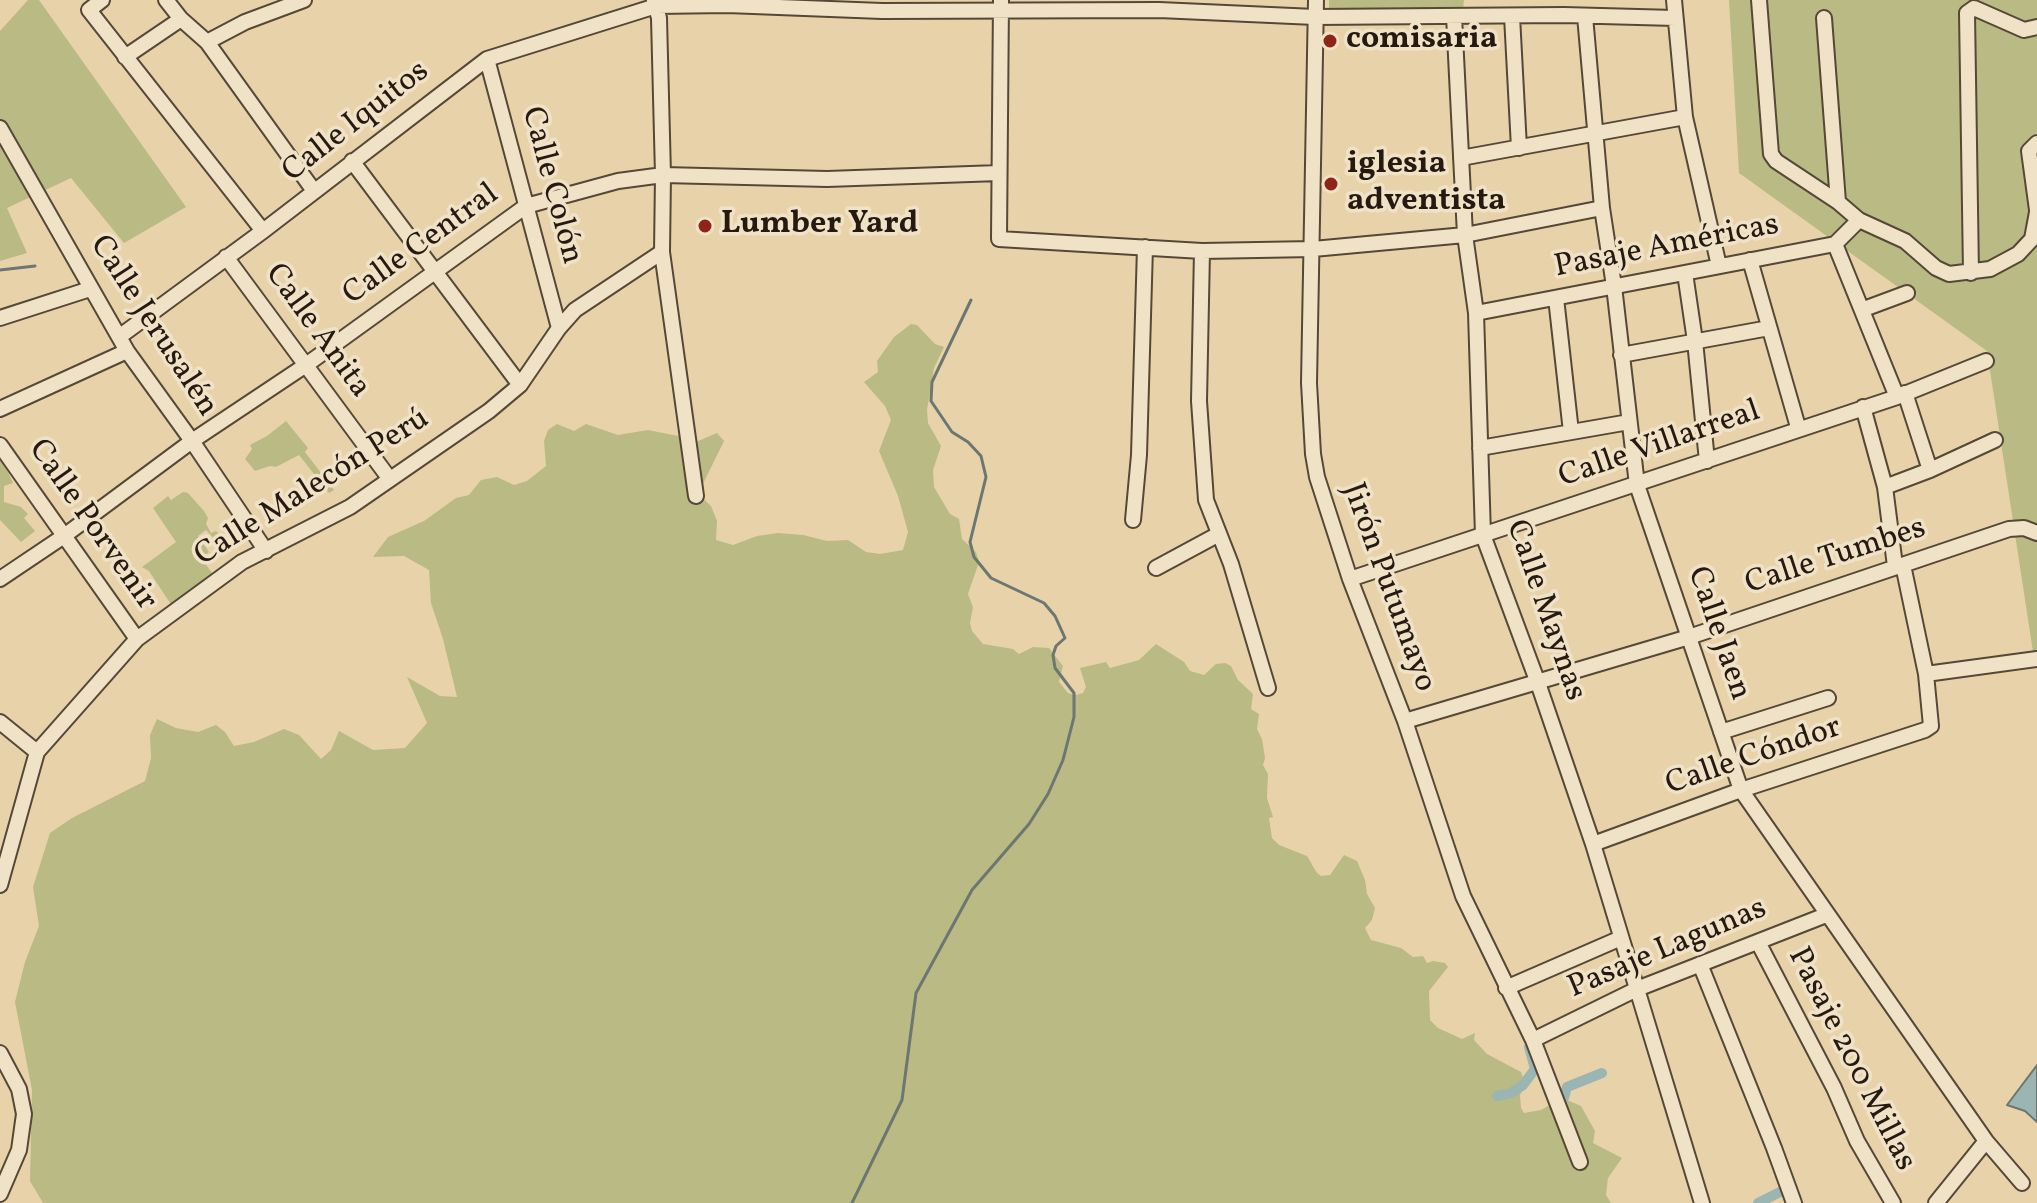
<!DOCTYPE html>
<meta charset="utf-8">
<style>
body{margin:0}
canvas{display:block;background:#e8d2a9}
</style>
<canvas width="2037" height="1203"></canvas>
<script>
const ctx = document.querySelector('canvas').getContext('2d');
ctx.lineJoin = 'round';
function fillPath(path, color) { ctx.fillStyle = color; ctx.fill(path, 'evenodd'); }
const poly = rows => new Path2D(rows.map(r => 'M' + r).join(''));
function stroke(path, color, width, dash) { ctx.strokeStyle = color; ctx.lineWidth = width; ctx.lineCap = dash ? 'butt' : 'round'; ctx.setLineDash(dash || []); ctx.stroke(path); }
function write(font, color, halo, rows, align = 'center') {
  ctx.font = font + ' Vollkorn,serif'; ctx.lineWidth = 7; ctx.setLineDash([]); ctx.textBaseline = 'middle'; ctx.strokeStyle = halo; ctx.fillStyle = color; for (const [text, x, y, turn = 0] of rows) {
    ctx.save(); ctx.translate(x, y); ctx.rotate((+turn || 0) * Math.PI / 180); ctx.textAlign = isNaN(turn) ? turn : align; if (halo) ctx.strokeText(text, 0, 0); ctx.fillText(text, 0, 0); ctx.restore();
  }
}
const green = poly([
 [28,0,39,0,186,207,124,243,71,178,7,208,27,253,0,261,0,31],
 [1329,0,1464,0,1463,10,1329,10],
 [1729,0,2037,0,2037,651,2033,652,1987,351,1739,173],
 [911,324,917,325,935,344,944,347,934,368,927,410,928,423,941,446,933,470,934,487,950,514,959,519,962,539,976,552,979,562,968,594,973,607,970,623,972,631,983,644,1013,649,1019,654,1033,647,1049,648,1063,666,1059,682,1068,693,1076,695,1083,693,1086,687,1080,668,1106,662,1110,668,1139,660,1156,644,1184,662,1190,671,1204,675,1216,664,1225,663,1231,666,1238,680,1253,694,1251,709,1259,714,1257,729,1262,739,1265,758,1263,765,1268,774,1267,798,1273,817,1269,818,1272,838,1279,845,1307,856,1317,873,1321,876,1330,875,1344,855,1357,861,1365,880,1367,894,1375,908,1372,920,1365,928,1371,940,1401,948,1413,957,1423,956,1427,963,1433,961,1445,963,1448,967,1429,991,1430,1020,1438,1028,1462,1039,1475,1033,1474,1040,1487,1054,1521,1072,1525,1084,1520,1095,1521,1108,1524,1113,1541,1110,1562,1098,1581,1106,1595,1131,1593,1143,1622,1158,1608,1178,1606,1195,1611,1203,43,1203,30,1181,32,1090,15,1002,25,962,39,926,33,887,50,833,72,818,145,781,151,758,150,735,157,719,176,728,198,732,216,725,225,732,234,746,254,742,284,729,299,735,321,759,331,750,339,731,373,750,405,748,427,723,407,677,440,696,457,697,443,639,431,603,429,570,404,556,373,557,388,537,424,521,456,498,469,495,481,480,497,477,514,485,527,481,546,466,544,441,548,430,557,424,574,431,586,424,618,435,648,430,678,436,696,442,717,433,724,441,698,494,711,506,717,521,716,540,733,545,757,536,778,533,803,535,827,541,848,540,866,552,880,554,903,550,908,532,898,496,879,451,891,420,885,406,864,382,878,372,877,361,894,337],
 [286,421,308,448,305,452,334,490,329,493,299,455,276,467,270,466,255,471,245,459,252,449,250,445,267,436],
 [0,454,13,483,4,486,4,502,21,507,28,514,24,518,35,531,21,542,0,520],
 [183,492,188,493,204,511,208,518,206,524,211,533,216,531,225,541,220,545,206,530,198,536,209,552,202,559,212,573,172,606,149,571,142,567,176,542,153,508,168,496,171,500]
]);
const water = poly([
 [2037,1065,2037,1122,2025,1111,2007,1105,2037,1065]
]);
const stream = poly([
 [0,270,35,266],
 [852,1203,902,1100,916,993,972,890,1029,824,1048,794,1063,760,1074,717,1074,693,1055,668,1053,655,1056,646,1065,638,1055,616,1044,603,991,578,974,557,970,542,986,477,981,456,968,442,952,432,931,401,932,382,971,300]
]);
const canal = poly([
 [1497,1096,1511,1093,1523,1085,1535,1069,1529,1047],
 [1564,1098,1567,1087,1602,1073],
 [1758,1203,1788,1188]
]);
const minor = poly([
 [102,0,89,10,263,231],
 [166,0,181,19,207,42,314,191],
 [654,0,659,18,663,175,662,252,696,496],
 [1001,0,999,239,1202,251,1313,249,1465,235,1602,208],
 [1316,0,1309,383,1313,454,1317,477,1350,579,1405,721,1463,896,1533,1040,1580,1162],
 [1674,0,1685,117,1719,266],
 [1759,0,1771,154,1776,161,1838,202,1859,220,1905,241,1936,268,1949,274,1990,269,2018,254,2032,239,2037,212],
 [1454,16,1465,235,1476,313,1483,535,1538,683,1593,844,1702,1203],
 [1512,16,1519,148],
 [1585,16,1602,208,1614,286,1637,485,1741,790,1986,1141,2022,1183],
 [1824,18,1838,202],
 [207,42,245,22,304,0],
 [125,57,181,19],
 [487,59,559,328],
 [0,128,127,351,192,441,266,551],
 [2037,143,2029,151,2037,210],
 [1461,158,1685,117],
 [352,161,520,385],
 [1835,244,1897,397],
 [1202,251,1199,401,1206,500,1231,564,1268,688],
 [226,257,389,478],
 [1750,260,1798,427],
 [1685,273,1695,341,1707,461],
 [1971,273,1967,13,1974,8,2024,30,2037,27],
 [1556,298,1571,432],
 [1864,309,1907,293],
 [1476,313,1835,244,1859,220],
 [0,318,90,289],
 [119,337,263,231,487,59,656,6,727,5,882,11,1159,10,1315,17,1564,15,1675,18],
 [1621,355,1769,328],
 [1905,393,1930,470],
 [1863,407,1885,487,1895,566],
 [0,409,127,351],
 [0,445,137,639],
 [1480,448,1629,422],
 [1885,487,1930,470,1995,440],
 [1133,520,1139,455,1145,247],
 [1156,568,1219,534],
 [0,579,64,536,192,441,306,365,526,206,618,181,663,175,827,179,999,173],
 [1350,579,1897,397,1986,361],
 [1926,674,2037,659],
 [1405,721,1689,637,2009,529,2024,528,2037,533],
 [0,722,37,752],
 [1721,732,1828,698],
 [1593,844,1741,790,1925,730,1931,726,1926,674,1903,565],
 [0,885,37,752,137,639,242,562,350,507,489,411,520,385,559,328,575,310,662,252],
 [1758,942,1834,1088,1857,1141,1893,1203],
 [1700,964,1774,1148,1794,1203],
 [1506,988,1621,938],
 [1533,1040,1637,989,1826,915],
 [0,1053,19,1089,24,1114,19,1150,0,1194],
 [1936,1203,1986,1141]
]);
const markers = [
 [1330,41,8,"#8f2418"],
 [1331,184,8,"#8f2418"],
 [705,226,8,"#8f2418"]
];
const poiNames = [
 ["comisaria",1346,41],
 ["iglesia",1347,166],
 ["adventista",1347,203],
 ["Lumber Yard",721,226]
];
const streetNames = [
 ["Calle Iquitos",357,123,-38],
 ["Calle Colón",550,186,75],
 ["Calle Central",422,246,-36],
 ["Pasaje Américas",1667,248,-11],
 ["Calle Jerusalén",152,327,57],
 ["Calle Anita",316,332,54],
 ["Calle Villarreal",1660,446,-19],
 ["Calle Malecón Perú",313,489,-32],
 ["Calle Porvenir",91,526,55],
 ["Calle Tumbes",1836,558,-18],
 ["Jirón Putumayo",1387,588,70],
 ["Calle Maynas",1544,611,71],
 ["Calle Jaen",1717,634,71],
 ["Calle Cóndor",1754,758,-19],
 ["Pasaje Lagunas",1668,950,-23],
 ["Pasaje 200 Millas",1850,1060,63]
];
fillPath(green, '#baba85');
fillPath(water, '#9ab5b2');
stroke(water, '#6c7771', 2);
stroke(stream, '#6c7771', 3);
stroke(canal, '#9ab5b2', 10);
stroke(minor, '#564836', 18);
stroke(minor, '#f0e2c7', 14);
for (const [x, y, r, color] of markers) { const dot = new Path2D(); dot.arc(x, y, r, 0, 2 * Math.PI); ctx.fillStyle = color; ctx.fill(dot); stroke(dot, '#f0e2c7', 3); }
write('bold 32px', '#261a10', '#f0e2c7', poiNames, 'left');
write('32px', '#261a10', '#f0e2c7', streetNames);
</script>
